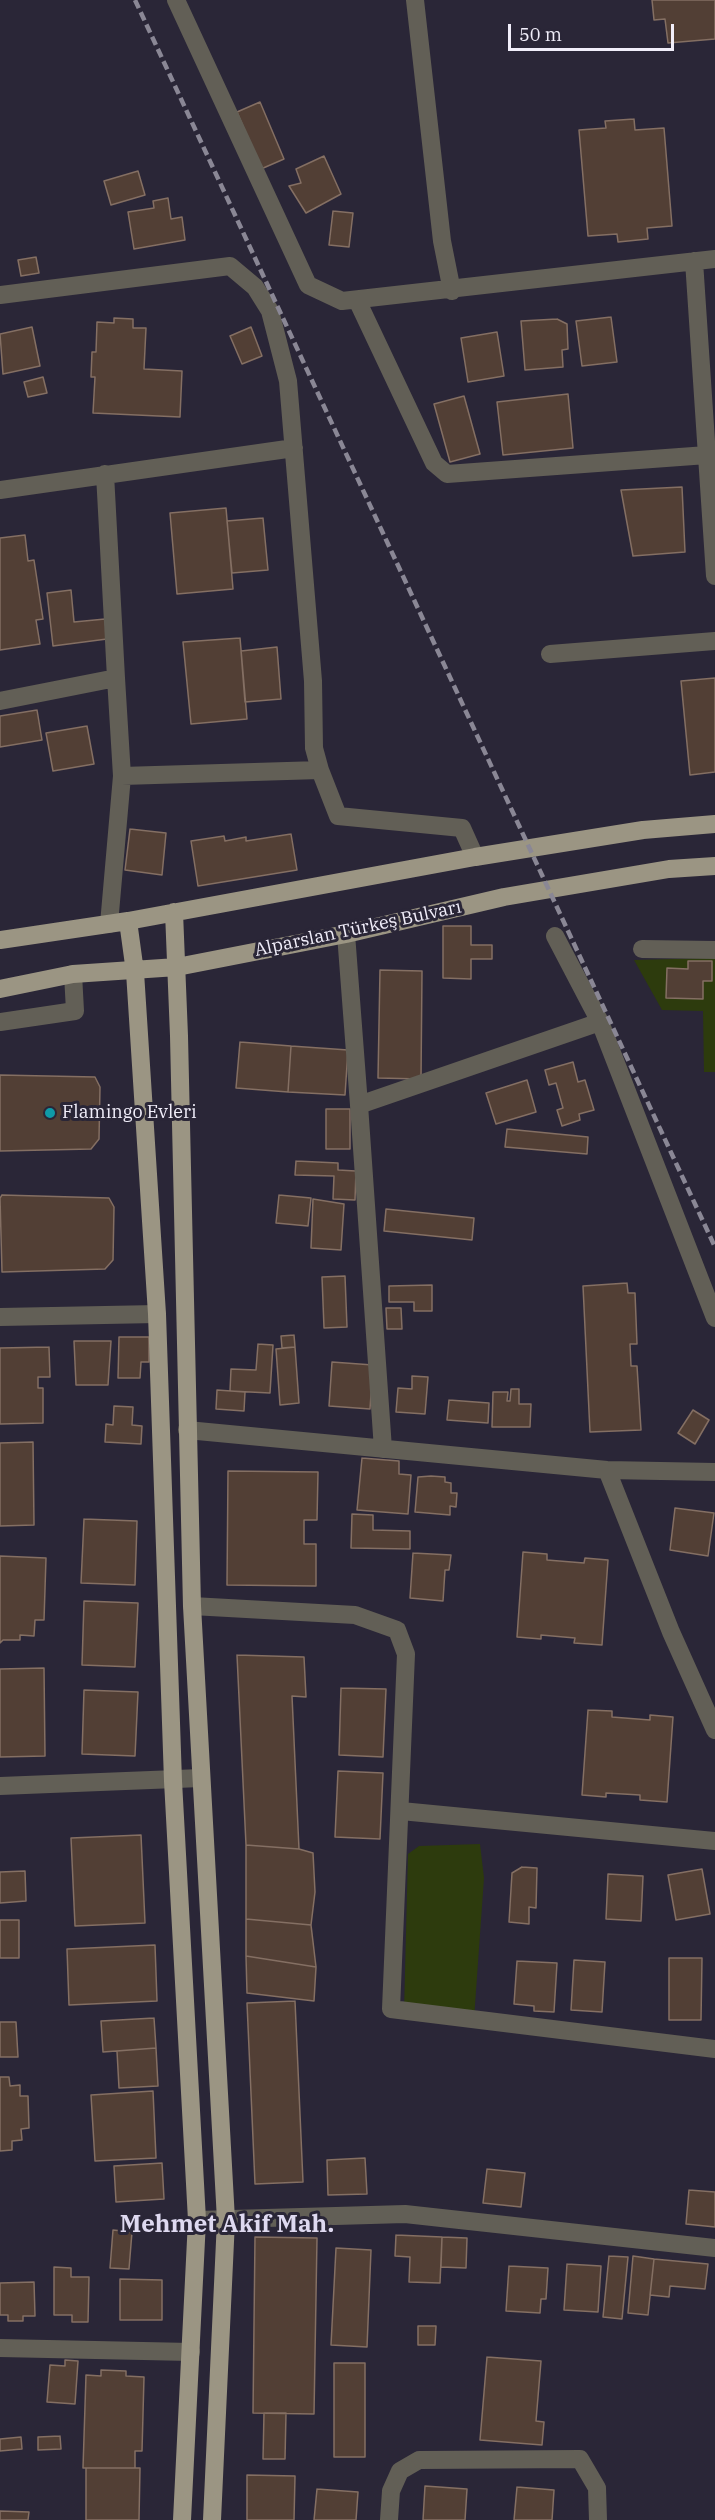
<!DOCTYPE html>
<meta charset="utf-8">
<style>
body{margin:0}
#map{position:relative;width:715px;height:2520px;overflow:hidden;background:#2a2637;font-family:"IBM Plex Serif",serif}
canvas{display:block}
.scale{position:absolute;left:508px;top:24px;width:166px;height:27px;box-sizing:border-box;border:3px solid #f1eefa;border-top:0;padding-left:8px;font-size:18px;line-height:21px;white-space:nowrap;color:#f1eefa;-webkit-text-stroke:4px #2a2637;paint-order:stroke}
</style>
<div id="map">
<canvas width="715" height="2520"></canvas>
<div class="scale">50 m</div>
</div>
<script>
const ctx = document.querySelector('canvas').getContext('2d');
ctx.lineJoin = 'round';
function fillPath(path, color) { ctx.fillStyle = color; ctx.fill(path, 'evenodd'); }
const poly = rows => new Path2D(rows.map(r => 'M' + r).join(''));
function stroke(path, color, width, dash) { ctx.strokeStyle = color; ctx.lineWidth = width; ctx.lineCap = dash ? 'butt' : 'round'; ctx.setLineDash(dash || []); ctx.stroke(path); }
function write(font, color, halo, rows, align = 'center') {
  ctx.font = font + ' "IBM Plex Serif",serif'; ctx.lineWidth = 6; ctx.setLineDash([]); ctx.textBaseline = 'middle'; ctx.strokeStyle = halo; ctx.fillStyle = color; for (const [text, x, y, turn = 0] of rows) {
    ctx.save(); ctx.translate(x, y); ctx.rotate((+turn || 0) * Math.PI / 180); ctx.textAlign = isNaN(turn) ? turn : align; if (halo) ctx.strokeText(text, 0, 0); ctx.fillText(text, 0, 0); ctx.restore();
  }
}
const green = poly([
 [715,958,715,1072,704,1072,703,1011,662,1010,634,960],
 [480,1844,484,1878,474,2019,404,2012,408,1854,419,1846]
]);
const building = poly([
 [652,0,715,0,715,39,668,43,665,19,654,20,652,0],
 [260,102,284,159,261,169,237,112,260,102],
 [634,119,635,130,664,128,672,226,647,228,648,239,618,242,617,234,588,236,579,130,606,128,605,121,634,119],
 [324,156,341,194,306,213,289,186,301,183,296,169,324,156],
 [138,171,145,195,111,205,104,181,138,171],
 [168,198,171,219,182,217,185,240,134,249,128,212,154,208,153,201,168,198],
 [333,211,353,213,349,247,329,245,333,211],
 [36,257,39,273,21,276,18,260,36,257],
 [611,317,617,362,582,366,576,321,611,317],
 [114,318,133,319,133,328,146,328,144,369,182,371,180,417,93,413,95,377,91,377,92,352,96,352,97,322,114,323,114,318],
 [557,319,567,324,568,349,562,350,563,367,525,370,521,321,557,319],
 [32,327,40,366,3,374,0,334,32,327],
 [251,327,262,356,242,364,230,336,251,327],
 [497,332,504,376,468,382,461,338,497,332],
 [43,377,47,393,28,397,24,382,43,377],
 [568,394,573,448,503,455,497,402,568,394],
 [464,396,480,454,450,462,434,404,464,396],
 [682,487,685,552,633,556,621,490,682,487],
 [226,508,233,589,177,594,170,513,226,508],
 [263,518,268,570,232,573,227,521,263,518],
 [25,535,28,561,34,560,43,619,36,620,40,644,0,650,0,538,25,535],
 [71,590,74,622,105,619,107,639,53,646,47,593,71,590],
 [240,638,247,719,191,724,183,642,240,638],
 [277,647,281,699,245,702,241,651,277,647],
 [715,678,715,772,690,775,681,681,715,678],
 [37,710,42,740,0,747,0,716,37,710],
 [87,726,94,764,53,771,46,733,87,726],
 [130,829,166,833,162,875,125,870,130,829],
 [291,834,297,870,198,886,191,841,224,836,225,841,246,837,246,841,291,834],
 [443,926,471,926,471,945,492,945,492,959,471,959,471,979,443,978,443,926],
 [688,961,712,961,712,981,703,981,703,999,666,998,667,968,688,969,688,961],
 [380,970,422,971,421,1079,378,1078,380,970],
 [240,1042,291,1046,288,1092,236,1088,240,1042],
 [291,1046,348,1050,345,1095,288,1092,291,1046],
 [573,1062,578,1082,585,1080,594,1110,579,1114,580,1120,562,1126,557,1110,563,1108,556,1083,549,1085,545,1070,573,1062],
 [0,1075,95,1077,100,1087,99,1139,91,1149,0,1151,0,1075],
 [527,1080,536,1112,496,1124,486,1093,527,1080],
 [326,1109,350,1109,350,1149,326,1149,326,1109],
 [507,1129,588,1137,587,1154,505,1147,507,1129],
 [296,1161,338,1163,338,1170,356,1171,355,1200,333,1199,334,1176,295,1175,296,1161],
 [2,1195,109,1198,114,1207,113,1260,105,1269,2,1272,0,1198,2,1195],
 [279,1195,311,1198,308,1226,276,1223,279,1195],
 [313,1199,344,1204,341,1250,311,1248,313,1199],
 [386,1209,474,1218,472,1240,384,1231,386,1209],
 [345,1276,347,1327,324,1328,322,1277,345,1276],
 [627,1283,628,1293,635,1293,637,1344,630,1344,631,1366,637,1366,641,1430,590,1432,583,1286,627,1283],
 [432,1285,432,1311,414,1311,414,1302,389,1302,389,1286,432,1285],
 [386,1308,401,1308,402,1329,387,1329,386,1308],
 [294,1335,295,1347,282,1348,281,1336,294,1335],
 [119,1337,149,1337,149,1362,141,1362,140,1378,118,1378,119,1337],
 [74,1341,111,1341,108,1385,76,1385,74,1341],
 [258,1344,273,1345,270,1393,230,1391,231,1369,256,1370,258,1344],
 [49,1347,50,1377,38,1377,38,1388,43,1388,43,1423,0,1424,0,1348,49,1347],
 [295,1347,299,1403,280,1405,276,1349,295,1347],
 [332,1362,373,1365,370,1409,329,1406,332,1362],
 [412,1376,428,1377,425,1414,396,1412,398,1388,412,1389,412,1376],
 [511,1389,519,1389,519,1404,531,1404,530,1427,492,1427,493,1392,508,1392,507,1401,510,1401,511,1389],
 [217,1390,245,1392,244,1411,216,1409,217,1390],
 [449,1400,489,1403,488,1423,447,1420,449,1400],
 [114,1406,133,1407,132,1425,142,1426,141,1444,105,1442,106,1424,113,1425,114,1406],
 [693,1410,709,1420,695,1444,678,1433,693,1410],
 [33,1442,34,1525,0,1526,0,1443,33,1442],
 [362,1458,399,1461,399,1474,411,1475,408,1514,357,1510,362,1458],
 [228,1471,318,1472,317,1520,304,1520,304,1544,316,1544,316,1586,227,1585,228,1471],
 [431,1476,445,1477,445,1482,451,1483,451,1493,457,1493,456,1507,450,1506,450,1515,415,1512,418,1477,431,1476],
 [675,1508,714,1513,708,1556,670,1550,675,1508],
 [352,1514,373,1515,373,1530,410,1531,410,1549,351,1548,352,1514],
 [84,1519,137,1521,135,1585,81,1583,84,1519],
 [523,1552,547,1554,547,1560,584,1563,585,1558,608,1560,602,1645,574,1643,575,1638,541,1635,541,1639,517,1637,523,1552],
 [413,1553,451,1555,449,1570,445,1570,443,1601,410,1598,413,1553],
 [0,1556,46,1558,44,1620,35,1620,34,1636,20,1635,20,1640,3,1640,0,1643,0,1556],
 [84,1601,138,1603,135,1667,82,1665,84,1601],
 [237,1655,304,1657,306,1697,292,1696,299,1849,246,1845,237,1655],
 [44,1668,45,1756,0,1757,0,1669,44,1668],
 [341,1688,386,1689,383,1757,339,1755,341,1688],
 [84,1690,138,1692,135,1756,82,1754,84,1690],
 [588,1710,612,1711,612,1717,650,1720,650,1715,673,1717,667,1802,640,1800,640,1795,606,1793,606,1797,582,1795,588,1710],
 [338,1771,383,1773,380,1839,335,1837,338,1771],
 [141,1835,145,1923,75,1926,71,1838,141,1835],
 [246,1845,299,1849,313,1853,315,1892,311,1925,246,1919,246,1845],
 [522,1867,537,1868,536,1908,529,1907,529,1924,509,1922,512,1873,522,1867],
 [702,1869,710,1914,676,1920,668,1875,702,1869],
 [25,1871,26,1901,0,1903,0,1872,25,1871],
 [608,1874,643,1876,641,1921,606,1919,608,1874],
 [246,1919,311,1925,316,1967,246,1956,246,1919],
 [0,1920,19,1920,19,1958,0,1958,0,1920],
 [155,1945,157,2001,69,2005,67,1949,155,1945],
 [246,1956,316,1967,314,2001,247,1993,246,1956],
 [669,1958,702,1958,701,2020,669,2020,669,1958],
 [574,1960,605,1962,602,2012,571,2010,574,1960],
 [517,1961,557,1963,554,2012,534,2011,534,2006,514,2004,517,1961],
 [295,2001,303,2182,255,2184,247,2003,295,2001],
 [154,2018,156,2048,103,2052,101,2021,154,2018],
 [0,2022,16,2022,18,2057,0,2057,0,2022],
 [156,2048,158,2086,119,2088,117,2051,156,2048],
 [0,2077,9,2077,10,2086,20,2085,20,2096,28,2096,29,2128,21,2129,22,2140,12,2141,12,2150,0,2151,0,2077],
 [153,2091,156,2158,95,2161,91,2095,153,2091],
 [365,2158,367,2194,328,2195,327,2160,365,2158],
 [162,2163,164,2199,116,2202,114,2166,162,2163],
 [487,2169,525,2173,521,2207,483,2203,487,2169],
 [689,2190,715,2192,715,2227,686,2224,689,2190],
 [113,2230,132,2232,129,2269,110,2268,113,2230],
 [396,2235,442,2237,440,2283,409,2282,410,2257,395,2256,396,2235],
 [255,2237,317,2238,314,2414,253,2413,255,2237],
 [442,2237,467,2238,466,2268,441,2267,442,2237],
 [336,2248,371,2250,367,2347,331,2345,336,2248],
 [609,2256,628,2257,622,2319,603,2317,609,2256],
 [633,2256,654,2259,648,2315,628,2313,633,2256],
 [654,2259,708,2264,705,2289,670,2286,669,2297,650,2295,654,2259],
 [567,2264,601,2266,598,2312,564,2310,567,2264],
 [509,2266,548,2268,546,2299,541,2299,540,2313,506,2311,509,2266],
 [54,2267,71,2268,71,2277,89,2277,88,2322,72,2322,72,2315,54,2315,54,2267],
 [120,2279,162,2280,162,2320,120,2320,120,2279],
 [34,2282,35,2316,23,2316,23,2321,8,2321,8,2315,0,2315,0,2283,34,2282],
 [418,2326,436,2326,435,2345,418,2345,418,2326],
 [487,2357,541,2361,536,2421,544,2422,542,2445,480,2440,487,2357],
 [65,2360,78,2361,75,2404,47,2402,50,2365,65,2366,65,2360],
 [334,2363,365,2363,365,2457,334,2457,334,2363],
 [101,2370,126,2371,126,2376,144,2377,142,2451,135,2451,135,2468,83,2468,86,2375,101,2376,101,2370],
 [264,2413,286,2413,285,2459,263,2459,264,2413],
 [60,2436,61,2449,38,2450,38,2437,60,2436],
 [21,2437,22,2449,0,2451,0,2439,21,2437],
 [86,2468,140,2468,139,2520,86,2520,86,2468],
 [247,2475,295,2476,294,2520,247,2520,247,2475],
 [425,2486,467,2489,465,2520,423,2520,425,2486],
 [517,2487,554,2490,552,2520,514,2520,517,2487],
 [317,2489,358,2492,356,2520,314,2520,317,2489],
 [0,2511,29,2512,28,2520,0,2520,0,2511]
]);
const minor = poly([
 [176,0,308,285,342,301,715,259],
 [415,0,442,241,452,291],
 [694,261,715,576],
 [0,295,230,266,255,287,270,311,288,381,313,681,314,748,320,770],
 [357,300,434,463,447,474,707,455],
 [105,474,116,678],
 [0,490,294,448],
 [550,654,715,641],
 [0,701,116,678,122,776,320,770,338,816,462,828,475,857],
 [109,924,122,776],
 [346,934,359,1105],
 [642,949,715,950],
 [0,1022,75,1011,73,974],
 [600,1022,715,1318],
 [0,1317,157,1314],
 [187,1430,607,1470,715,1472],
 [383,1449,359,1105,600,1022,555,936],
 [607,1470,671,1632,715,1730],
 [192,1606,355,1615,397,1630,406,1654,391,2009,715,2049],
 [0,1786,201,1778],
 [401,1811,715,1841],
 [197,2220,405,2214,715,2248],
 [0,2348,191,2352],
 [389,2520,391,2491,400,2471,419,2460,580,2459,597,2488,598,2520]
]);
const major = poly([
 [174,912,179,1036,192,1606,226,2220,212,2520],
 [128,921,135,972,157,1314,173,1781,197,2220,182,2520],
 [0,940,128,921,475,857,643,830,715,824],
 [0,989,73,974,177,967,346,934,504,897,669,869,715,866]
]);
const rail = poly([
 [135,0,715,1247]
]);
const markers = [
 [50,1113,6,"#0f9aa8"]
];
const streetNames = [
 ["Alparslan Türkeş Bulvarı",358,929,-12]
];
const poiNames = [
 ["Flamingo Evleri",62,1113]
];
const districtNames = [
 ["Mehmet Akif Mah.",227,2225]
];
fillPath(green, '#2d3b0d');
fillPath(building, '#523f35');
stroke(building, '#846f63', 1.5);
stroke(minor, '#625f56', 18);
stroke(major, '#9b9583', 18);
stroke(rail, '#8a8795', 4.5, [9, 4.5]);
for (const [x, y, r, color] of markers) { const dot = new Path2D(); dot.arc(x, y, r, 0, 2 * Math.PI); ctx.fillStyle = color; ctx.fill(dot); stroke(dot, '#2a2637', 2); }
write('18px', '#f1eefa', '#2a2637', streetNames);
write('18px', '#f1eefa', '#2a2637', poiNames, 'left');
write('bold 24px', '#ded9f0', '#2a2637', districtNames);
</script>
